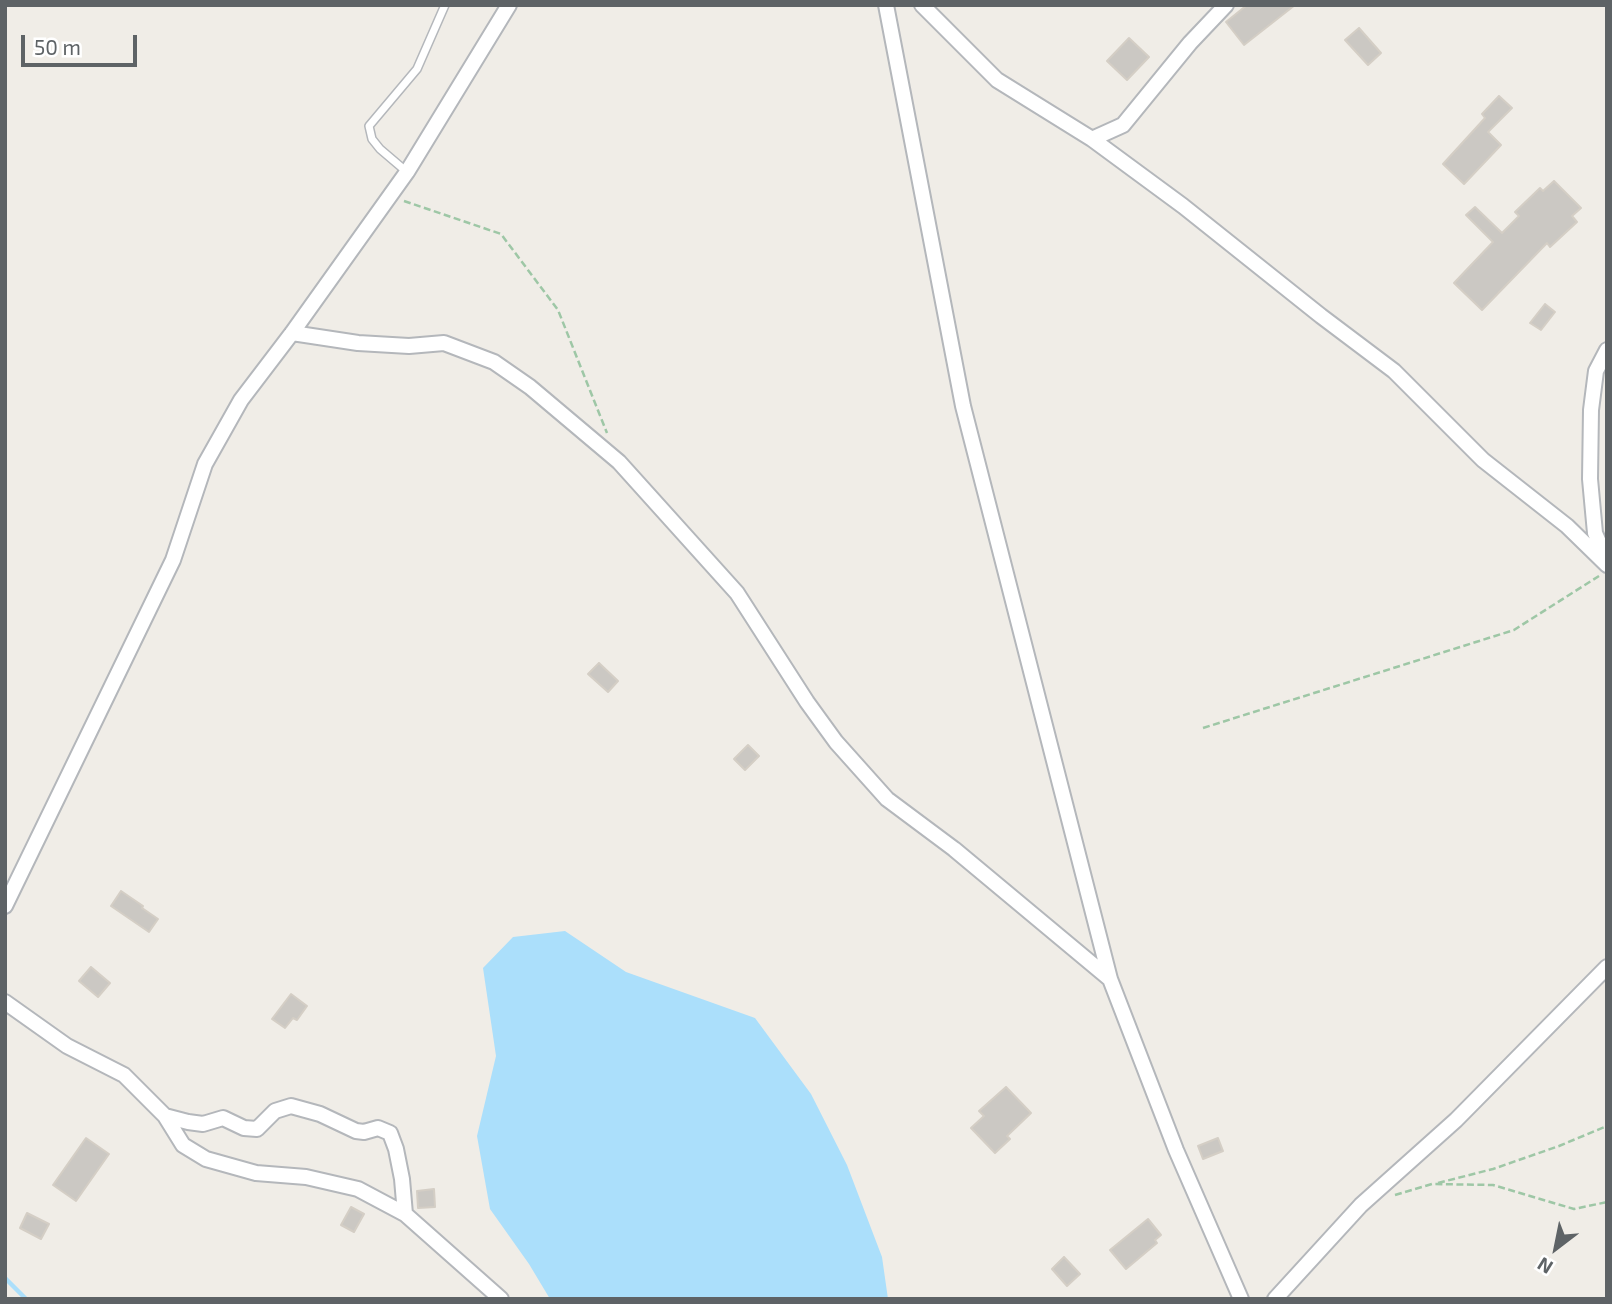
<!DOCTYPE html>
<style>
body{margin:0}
#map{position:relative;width:1612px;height:1304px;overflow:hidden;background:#f0ede7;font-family:"Exo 2",sans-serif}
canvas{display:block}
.frame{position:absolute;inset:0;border:7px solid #5e6366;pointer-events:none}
.north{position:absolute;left:1521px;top:1213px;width:70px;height:70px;-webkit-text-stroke:5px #fff;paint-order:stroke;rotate:212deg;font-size:19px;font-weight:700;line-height:28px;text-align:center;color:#5e6366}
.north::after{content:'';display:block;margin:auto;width:24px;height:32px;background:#5e6366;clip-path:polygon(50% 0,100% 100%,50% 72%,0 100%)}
.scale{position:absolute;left:21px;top:35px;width:116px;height:32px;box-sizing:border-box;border:4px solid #5e6366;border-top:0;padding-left:9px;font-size:21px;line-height:24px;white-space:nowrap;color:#5e6366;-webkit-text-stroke:5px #fff;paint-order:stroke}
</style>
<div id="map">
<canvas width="1612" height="1304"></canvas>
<div class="frame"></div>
<div class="north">N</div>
<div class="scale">50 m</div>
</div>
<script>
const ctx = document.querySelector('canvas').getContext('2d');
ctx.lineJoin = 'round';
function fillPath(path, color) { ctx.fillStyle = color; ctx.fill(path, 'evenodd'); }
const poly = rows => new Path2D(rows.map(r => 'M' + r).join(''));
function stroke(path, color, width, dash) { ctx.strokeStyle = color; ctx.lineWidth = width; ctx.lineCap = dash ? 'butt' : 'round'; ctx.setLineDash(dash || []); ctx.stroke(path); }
const water = poly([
 [565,931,626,972,755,1018,811,1094,847,1165,882,1257,888,1299,550,1299,529,1264,490,1209,477,1136,496,1056,483,968,513,937]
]);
const stream = poly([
 [5,1278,26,1299]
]);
const building = poly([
 [1247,5,1295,5,1244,45,1226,22,1247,5],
 [1359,28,1381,53,1368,65,1345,40,1359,28],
 [1129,38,1149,57,1127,80,1107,61,1129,38],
 [1499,96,1512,108,1488,132,1501,145,1464,184,1443,164,1485,118,1482,114,1499,96],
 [1554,181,1581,208,1572,216,1577,222,1550,247,1547,243,1482,310,1454,283,1493,242,1466,215,1475,207,1502,233,1519,216,1515,212,1540,188,1543,191,1554,181],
 [1545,304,1555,312,1541,330,1530,323,1545,304],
 [599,663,618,681,608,692,588,674,599,663],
 [748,745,759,756,745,770,734,759,748,745],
 [121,891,143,906,142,908,158,919,149,932,111,906,121,891],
 [91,967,110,983,98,997,79,981,91,967],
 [291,994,307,1006,297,1020,293,1018,285,1028,272,1019,291,994],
 [1006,1087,1031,1113,1007,1136,1010,1139,995,1153,971,1128,984,1116,979,1111,1006,1087],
 [86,1138,109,1154,76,1201,53,1185,86,1138],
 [1218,1138,1223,1151,1203,1159,1198,1146,1218,1138],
 [434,1189,435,1207,418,1208,417,1191,434,1189],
 [351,1207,364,1214,354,1232,341,1225,351,1207],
 [27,1213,49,1224,41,1239,20,1228,27,1213],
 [1148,1219,1161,1235,1155,1240,1157,1243,1126,1269,1110,1250,1148,1219],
 [1064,1257,1080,1274,1067,1286,1052,1269,1064,1257]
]);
const path = poly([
 [404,201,501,234,558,310,607,433],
 [1203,728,1514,630,1599,576],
 [1438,1183,1493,1169,1559,1146,1607,1126],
 [1395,1195,1432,1184,1493,1185,1574,1209,1607,1202]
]);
const service = poly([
 [407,172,380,149,372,139,369,126,417,69,445,5]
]);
const minor = poly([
 [886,5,963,406,1110,979,1176,1150,1241,1299],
 [922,5,997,80,1092,139,1183,206,1321,316,1394,371,1483,460,1567,526,1607,565],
 [1092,139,1123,125,1190,43,1226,5],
 [292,333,358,343,409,346,444,343,494,362,530,387,619,462,737,593,807,702,836,742,887,799,954,849,1110,979],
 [1607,350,1596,371,1591,410,1590,479,1595,533,1607,560],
 [5,906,173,560,205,464,241,400,292,333,407,172,509,5],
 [5,1002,67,1046,124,1075,165,1116,183,1145,206,1159,256,1173,306,1177,358,1189,405,1214,501,1299],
 [165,1116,188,1122,203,1124,223,1118,244,1128,257,1129,275,1111,291,1106,320,1114,356,1131,364,1132,378,1128,390,1133,396,1149,402,1179,405,1214],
 [1275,1299,1361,1205,1456,1120,1607,967]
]);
fillPath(water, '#abdffb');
stroke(stream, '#abdffb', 4.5);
fillPath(building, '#cbc8c3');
stroke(building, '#d4cec5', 2);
stroke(service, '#b4b7bb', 10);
stroke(minor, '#b4b7bb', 18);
stroke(path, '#9ec7a6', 2.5, [7, 3.5]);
stroke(service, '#fff', 7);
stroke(minor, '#fff', 14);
</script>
